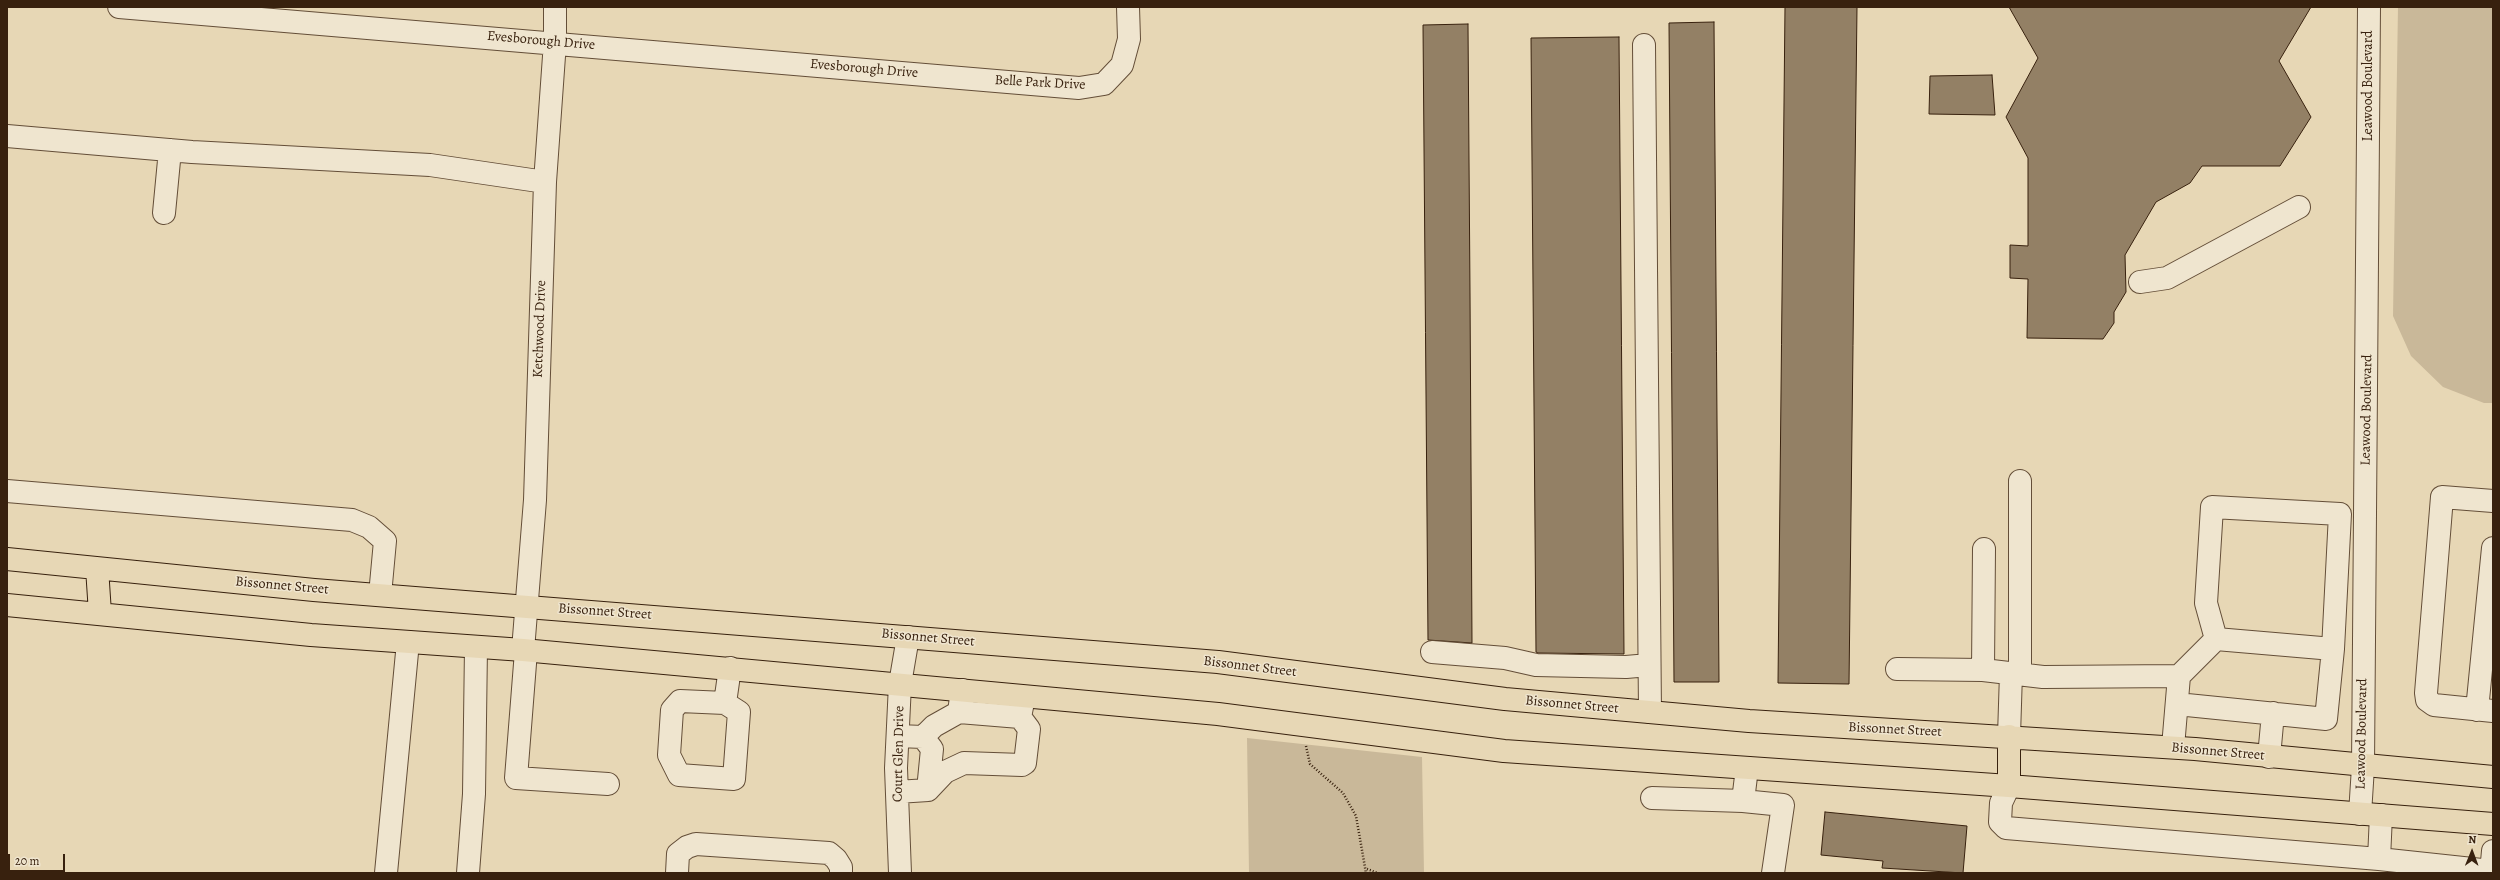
<!DOCTYPE html>
<style>
body{margin:0}
#map{position:relative;width:2500px;height:880px;overflow:hidden;background:#e7d7b5;font-family:Alegreya,serif}
canvas{display:block}
.frame{position:absolute;inset:0;border:8px solid #38210e;pointer-events:none}
.north{position:absolute;left:2452px;top:832px;width:40px;height:40px;-webkit-text-stroke:3px #efe5cf;paint-order:stroke;rotate:1deg;font-size:11px;font-weight:700;line-height:16px;text-align:center;color:#38210e}
.north::after{content:'';display:block;margin:auto;width:14px;height:18px;background:#38210e;clip-path:polygon(50% 0,100% 100%,50% 72%,0 100%)}
.scale{position:absolute;left:8px;top:854px;width:57px;height:18px;box-sizing:border-box;border:2px solid #38210e;border-top:0;padding-left:5px;font-size:12px;line-height:14px;white-space:nowrap;color:#38210e;-webkit-text-stroke:3px #efe5cf;paint-order:stroke}
</style>
<div id="map">
<canvas width="2500" height="880"></canvas>
<div class="frame"></div>
<div class="north">N</div>
<div class="scale">20 m</div>
</div>
<script>
const ctx = document.querySelector('canvas').getContext('2d');
ctx.lineJoin = 'round';
function fillPath(path, color) { ctx.fillStyle = color; ctx.fill(path, 'evenodd'); }
const poly = rows => new Path2D(rows.map(r => 'M' + r).join(''));
function stroke(path, color, width, dash) { ctx.strokeStyle = color; ctx.lineWidth = width; ctx.lineCap = dash ? 'butt' : 'round'; ctx.setLineDash(dash || []); ctx.stroke(path); }
function write(font, color, halo, rows, align = 'center') {
  ctx.font = font + ' Alegreya,serif'; ctx.lineWidth = 3; ctx.setLineDash([]); ctx.textBaseline = 'middle'; ctx.strokeStyle = halo; ctx.fillStyle = color; for (const [text, x, y, turn = 0] of rows) {
    ctx.save(); ctx.translate(x, y); ctx.rotate((+turn || 0) * Math.PI / 180); ctx.textAlign = isNaN(turn) ? turn : align; if (halo) ctx.strokeText(text, 0, 0); ctx.fillText(text, 0, 0); ctx.restore();
  }
}
const green = poly([
 [2398,7,2493,7,2493,403,2484,403,2443,387,2411,356,2393,316],
 [1247,738,1422,757,1424,873,1249,873]
]);
const building = poly([
 [1785,7,1857,7,1849,684,1778,683,1785,7],
 [2009,7,2311,7,2279,61,2311,117,2280,166,2202,166,2190,183,2156,202,2125,255,2126,292,2114,312,2114,323,2103,339,2027,338,2028,279,2010,278,2010,245,2028,246,2028,158,2006,117,2038,58,2009,7],
 [1714,22,1719,682,1674,682,1669,23,1714,22],
 [1468,24,1470,293,1472,643,1428,640,1423,25,1468,24],
 [1619,37,1624,654,1538,653,1536,652,1531,38,1619,37],
 [1992,75,1995,115,1929,114,1930,76,1992,75],
 [1825,812,1967,826,1963,873,1882,868,1883,861,1821,855,1825,812]
]);
const path = poly([
 [1306,746,1310,764,1343,793,1356,816,1366,873],
 [1367,869,1378,873]
]);
const minor = poly([
 [119,7,1079,88,1104,84,1122,65,1129,39,1128,7],
 [1644,45,1650,712],
 [7,136,192,152,430,165,545,182],
 [164,213,170,150],
 [2140,282,2167,278,2299,207],
 [7,491,352,520,369,527,385,541,380,595],
 [2493,501,2442,497,2426,693,2427,700,2434,705,2493,711],
 [2216,639,2206,603,2212,507,2340,514,2333,649],
 [523,650,535,500,545,182,555,42,555,7],
 [526,651,516,778,608,784],
 [1432,652,1505,658,1536,665,1626,667,1649,665],
 [1897,669,1983,670,2043,677,2179,676],
 [1983,670,1984,549],
 [2020,674,2020,481],
 [725,703,680,701,672,710,669,755,679,775,734,779,739,712,725,703,730,668],
 [2477,710,2493,548],
 [959,712,1020,717,1023,702],
 [898,736,923,737,934,726,959,712,962,690],
 [2009,736,2011,673],
 [923,737,932,749,928,790],
 [2173,747,2179,676,2216,639,2333,649,2326,719,2177,704],
 [2269,757,2273,713],
 [1747,768,1743,801,1783,805,1773,873],
 [2009,786,2001,803,2000,822,2006,828,2379,859,2491,871],
 [897,792,928,790,945,772,964,763,1022,765,1025,763,1029,729,1020,717],
 [1652,798,1743,801],
 [2360,814,2363,767,2369,7],
 [2379,859,2381,815],
 [386,873,408,642],
 [468,873,474,794,476,647],
 [677,873,678,854,687,847,696,844,829,853,836,859,841,867,841,873],
 [900,873,896,768,900,684,908,637],
 [2491,873,2493,851]
]);
const major = poly([
 [7,559,314,590,1218,662,1505,699,1749,721,2195,749,2493,777],
 [97,568,100,613],
 [7,605,311,635,523,650,1218,714,1504,751,2009,786,2493,824],
 [2009,786,2009,736]
]);
const streetNames = [
 ["Evesborough Drive",541,41,5],
 ["Evesborough Drive",864,69,5],
 ["Belle Park Drive",1040,83,3],
 ["Leawood Boulevard",2369,86,-90],
 ["Ketchwood Drive",540,329,-88],
 ["Leawood Boulevard",2367,410,-89],
 ["Bissonnet Street",282,586,5],
 ["Bissonnet Street",605,612,4],
 ["Bissonnet Street",928,638,5],
 ["Bissonnet Street",1250,667,7],
 ["Bissonnet Street",1572,705,5],
 ["Bissonnet Street",1895,730,3],
 ["Leawood Boulevard",2362,734,-89],
 ["Bissonnet Street",2218,752,5],
 ["Court Glen Drive",899,754,-89]
];
fillPath(green, '#c9b899');
fillPath(building, '#938065');
stroke(building, '#38210e', 1);
stroke(minor, '#644e38', 24);
stroke(major, '#38210e', 24);
stroke(path, '#38210e', 2.5, [1, 2]);
stroke(minor, '#efe5cf', 22);
stroke(major, '#e7d7b5', 22);
write('14px', '#38210e', '#efe5cf', streetNames);
</script>
